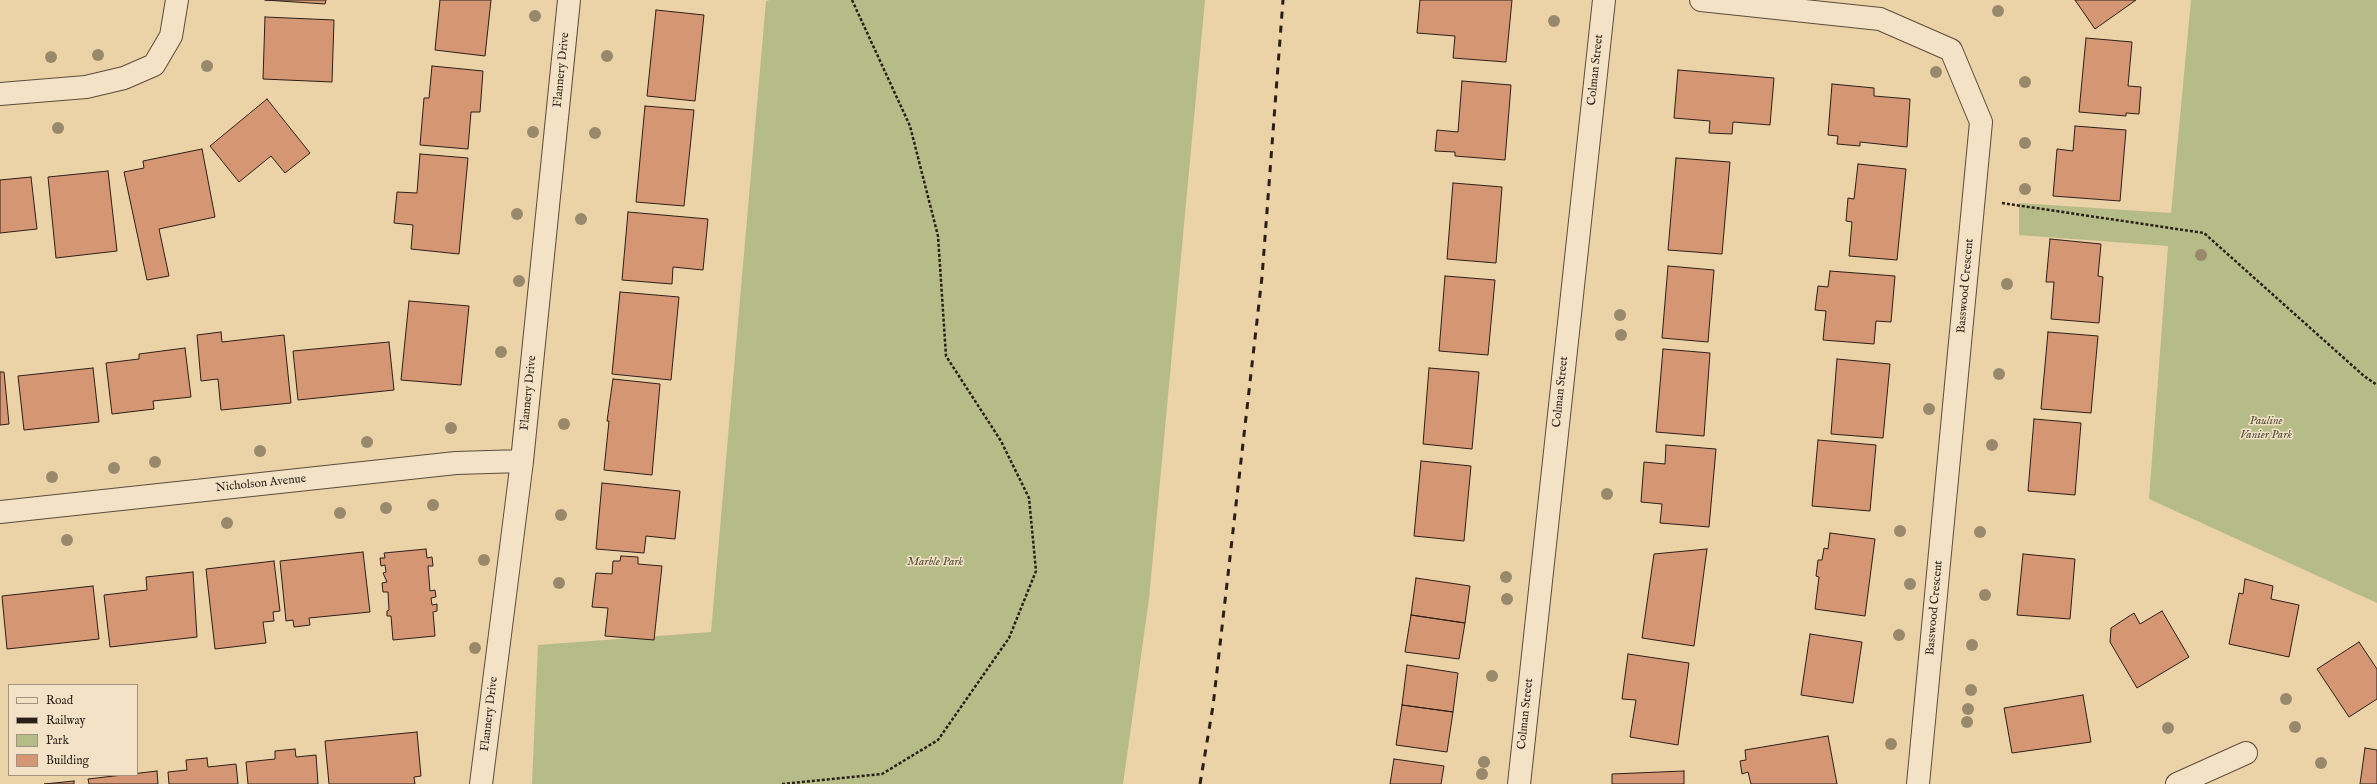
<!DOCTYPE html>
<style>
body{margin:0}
#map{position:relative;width:2377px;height:784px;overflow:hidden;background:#ecd2a7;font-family:"IM FELL English",serif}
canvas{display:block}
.legend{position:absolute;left:8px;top:684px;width:130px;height:92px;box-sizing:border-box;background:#f3e2c6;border:1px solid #a39481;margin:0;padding:5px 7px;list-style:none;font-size:12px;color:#2b1f1a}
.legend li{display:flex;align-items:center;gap:8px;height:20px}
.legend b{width:20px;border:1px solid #a39481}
</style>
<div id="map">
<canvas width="2377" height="784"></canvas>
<ul class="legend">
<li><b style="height:5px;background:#f3e2c6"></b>Road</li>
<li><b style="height:5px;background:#2b1f1a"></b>Railway</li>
<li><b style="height:11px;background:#b6bc88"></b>Park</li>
<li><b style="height:11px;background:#d59673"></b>Building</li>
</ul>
</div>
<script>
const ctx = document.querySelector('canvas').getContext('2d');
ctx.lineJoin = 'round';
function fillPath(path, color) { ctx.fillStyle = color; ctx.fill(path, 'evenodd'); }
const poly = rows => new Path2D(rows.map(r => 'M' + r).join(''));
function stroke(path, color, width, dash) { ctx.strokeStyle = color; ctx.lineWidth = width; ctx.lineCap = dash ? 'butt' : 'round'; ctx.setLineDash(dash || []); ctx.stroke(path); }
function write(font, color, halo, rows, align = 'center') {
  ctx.font = font + ' "IM FELL English",serif'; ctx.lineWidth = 3; ctx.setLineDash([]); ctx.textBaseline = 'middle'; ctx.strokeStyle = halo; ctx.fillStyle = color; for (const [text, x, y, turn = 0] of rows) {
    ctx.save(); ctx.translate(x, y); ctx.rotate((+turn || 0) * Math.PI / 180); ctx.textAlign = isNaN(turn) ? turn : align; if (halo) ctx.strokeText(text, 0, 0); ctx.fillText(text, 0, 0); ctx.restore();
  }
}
const green = poly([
 [770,0,1205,0,1149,599,1123,784,532,784,538,645,711,632,766,1],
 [2191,0,2377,0,2377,603,2149,499,2168,246,2019,235,2019,203,2171,213]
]);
const building = poly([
 [265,0,326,0,325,4,265,0],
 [440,0,491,0,485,56,435,50,440,0],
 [1420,0,1512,0,1506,62,1453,58,1455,36,1417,33,1420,0],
 [2075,0,2136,0,2095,29,2075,0],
 [656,10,704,15,695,101,647,96,656,10],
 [265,17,334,20,332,82,263,79,265,17],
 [2086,38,2132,42,2128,86,2141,87,2139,114,2126,113,2126,116,2079,112,2086,38],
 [432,66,483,71,480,112,471,112,468,149,420,145,424,98,429,98,432,66],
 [1678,70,1774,78,1770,125,1733,122,1732,134,1709,133,1710,121,1674,118,1678,70],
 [1462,81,1511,85,1505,160,1455,156,1455,152,1435,151,1437,130,1458,132,1462,81],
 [1832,84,1874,88,1874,96,1910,99,1907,147,1860,142,1860,146,1837,144,1838,136,1828,135,1832,84],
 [267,99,310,153,285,173,271,156,239,182,210,146,267,99],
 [645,106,694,110,684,206,636,202,645,106],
 [2075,126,2126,130,2120,201,2053,196,2057,149,2073,151,2075,126],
 [202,149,215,217,159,229,169,276,147,280,124,172,144,168,143,161,202,149],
 [420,154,468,158,459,254,411,249,413,225,394,223,397,192,417,193,420,154],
 [1676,158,1730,162,1722,254,1668,250,1676,158],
 [1858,164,1906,169,1897,260,1849,256,1852,222,1846,221,1848,198,1854,199,1858,164],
 [108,171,117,251,56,258,48,177,108,171],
 [31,177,37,229,0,233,0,180,31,177],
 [1453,183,1502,187,1496,263,1447,259,1453,183],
 [628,212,708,219,703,270,673,267,672,284,622,280,628,212],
 [2050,239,2101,244,2098,276,2103,277,2099,323,2051,319,2054,282,2046,282,2050,239],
 [1668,266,1714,270,1708,342,1662,338,1668,266],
 [1830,271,1895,276,1891,322,1876,321,1874,344,1823,340,1826,311,1815,310,1818,286,1828,287,1830,271],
 [1445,276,1495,280,1488,355,1439,351,1445,276],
 [620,292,679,297,671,380,612,374,620,292],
 [409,301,469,306,461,385,401,380,409,301],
 [221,332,222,342,284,335,291,403,221,410,218,379,201,381,197,335,221,332],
 [2048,332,2098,336,2091,413,2041,409,2048,332],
 [389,342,394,390,298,400,293,351,389,342],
 [185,348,191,397,153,401,154,409,112,414,106,363,139,359,139,354,185,348],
 [1663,349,1710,353,1704,436,1656,432,1663,349],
 [1837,359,1890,364,1883,438,1831,434,1837,359],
 [93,368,99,422,24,430,18,376,93,368],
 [1429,368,1479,372,1472,449,1423,444,1429,368],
 [0,372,4,372,9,424,0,425,0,372],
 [613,379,660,384,652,475,604,470,609,421,607,421,613,379],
 [2034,419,2081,423,2075,495,2028,491,2034,419],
 [1818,440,1876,445,1870,511,1812,506,1818,440],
 [1666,445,1716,449,1709,527,1660,523,1662,504,1641,502,1644,462,1665,464,1666,445],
 [1421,461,1471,466,1464,541,1414,536,1421,461],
 [602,483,680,491,675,539,646,536,644,553,596,549,602,483],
 [1830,533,1875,539,1865,616,1815,609,1819,577,1816,576,1818,560,1822,560,1824,548,1828,549,1830,533],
 [426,549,427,558,432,557,433,566,428,566,430,591,435,590,436,597,431,598,432,605,437,604,437,611,433,612,435,636,393,640,391,616,387,616,387,611,389,610,388,592,383,592,382,583,387,582,383,573,386,572,385,565,381,566,380,558,385,558,384,553,426,549],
 [1707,549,1694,646,1642,638,1654,554,1707,549],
 [363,552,370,612,309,618,310,625,294,627,293,620,286,621,280,561,363,552],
 [2023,554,2075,559,2070,619,2017,615,2023,554],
 [621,556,638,557,638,564,662,566,654,640,605,636,608,608,592,607,596,573,612,574,613,561,620,561,621,556],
 [274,561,280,611,273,612,274,621,263,622,266,643,215,649,206,569,274,561],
 [193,572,197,637,110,647,104,595,147,590,146,577,193,572],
 [1416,578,1470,586,1465,623,1411,615,1416,578],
 [2245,579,2273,586,2271,599,2299,605,2289,657,2229,644,2239,593,2243,594,2245,579],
 [93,586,99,639,7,649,2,596,93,586],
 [2162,611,2189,657,2137,688,2110,642,2111,628,2134,613,2140,624,2162,611],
 [1411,615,1465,623,1459,659,1405,652,1411,615],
 [1810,634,1862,642,1853,703,1801,695,1810,634],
 [2359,642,2377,669,2377,699,2349,717,2317,669,2359,642],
 [1628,654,1689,663,1678,745,1630,737,1636,700,1622,699,1628,654],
 [1407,665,1458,673,1453,712,1402,705,1407,665],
 [2083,695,2091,742,2012,753,2004,708,2083,695],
 [1402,705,1453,712,1447,752,1396,745,1402,705],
 [417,732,421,776,414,777,415,784,329,784,325,741,417,732],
 [1828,736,1837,784,1751,784,1748,772,1742,774,1740,761,1746,760,1745,750,1828,736],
 [2365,748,2377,750,2377,784,2360,784,2365,748],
 [295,749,296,757,316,755,318,784,248,784,246,762,275,759,275,751,295,749],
 [207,758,208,767,236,764,238,784,169,784,168,772,187,770,186,760,207,758],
 [1394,759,1444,766,1441,784,1390,784,1394,759],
 [157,771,158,784,89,784,88,779,157,771],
 [1684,771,1684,784,1612,784,1612,774,1684,771],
 [74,781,74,784,44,784,74,781]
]);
const path = poly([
 [2002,203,2204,233,2364,376,2377,385],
 [782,784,882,774,938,740,1009,638,1036,571,1029,498,1001,441,946,356,938,236,910,126,852,0]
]);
const minor = poly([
 [1701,0,1880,19,1951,50,1981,122,1918,784],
 [0,94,86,87,124,78,154,65,171,36,177,0],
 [0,512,456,463,522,461],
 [481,784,522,461,569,0],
 [1519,784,1604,0],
 [2177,784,2246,753]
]);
const rail = poly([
 [1200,784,1213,706,1262,277,1283,0]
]);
const trees = [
 [1998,11],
 [535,16],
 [1554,21],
 [98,55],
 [607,56],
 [51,57],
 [207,66],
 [1936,72],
 [2025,82],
 [58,128],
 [533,132],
 [595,133],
 [2025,143],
 [2025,189],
 [517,214],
 [581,219],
 [2201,255],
 [519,281],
 [2007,284],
 [1620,315],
 [1621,335],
 [501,352],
 [1999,374],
 [1929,409],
 [564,424],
 [451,428],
 [367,442],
 [1992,445],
 [260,451],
 [155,462],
 [114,468],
 [52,477],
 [1607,494],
 [433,505],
 [386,508],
 [340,513],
 [561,515],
 [227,523],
 [1900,531],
 [1980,532],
 [67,540],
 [484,560],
 [1506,577],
 [559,583],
 [1910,584],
 [1985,595],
 [1507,599],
 [1899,635],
 [1972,645],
 [475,648],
 [1492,676],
 [1971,690],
 [2286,699],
 [1968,709],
 [1967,722],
 [2295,727],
 [2168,728],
 [1891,744],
 [1484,762],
 [2321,763],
 [1482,774]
];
const streetNames = [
 ["Flannery Drive",562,70,-84],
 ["Colman Street",1596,70,-84],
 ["Basswood Crescent",1966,286,-85],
 ["Colman Street",1561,392,-84],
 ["Flannery Drive",529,393,-84],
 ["Nicholson Avenue",261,484,-6],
 ["Basswood Crescent",1935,608,-85],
 ["Flannery Drive",490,714,-83],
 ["Colman Street",1526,714,-84]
];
const parkNames = [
 ["Pauline",2266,422],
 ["Vanier Park",2266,436],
 ["Marble Park",935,563]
];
fillPath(green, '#b6bc88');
fillPath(building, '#d59673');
stroke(building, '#2b1f1a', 1);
stroke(minor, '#5b4c3d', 24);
stroke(path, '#2b1f1a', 2.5, [3, 2]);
stroke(minor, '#f3e2c6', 22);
stroke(rail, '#2b1f1a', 3, [7, 7]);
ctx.fillStyle = '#99896c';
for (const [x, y] of trees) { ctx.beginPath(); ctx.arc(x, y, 6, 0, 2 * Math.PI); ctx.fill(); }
write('12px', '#2b1f1a', '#f3e2c6', streetNames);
write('italic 12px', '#554e3b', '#f3e2c6', parkNames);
</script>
